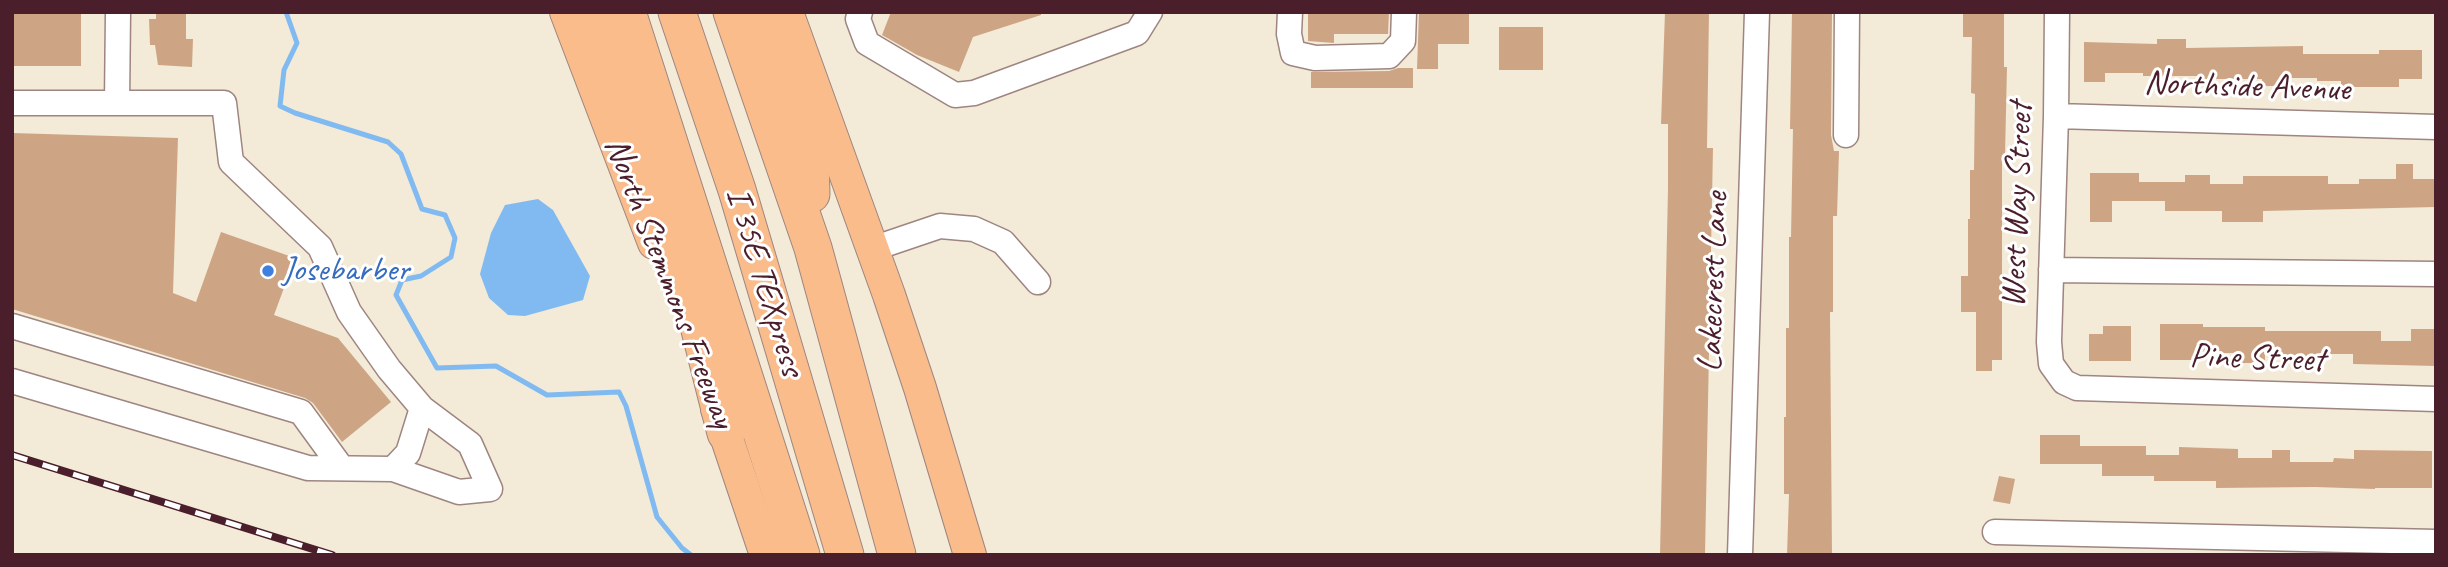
<!DOCTYPE html>
<style>
body{margin:0}
#map{position:relative;width:2448px;height:567px;overflow:hidden;background:#f3ebd7;font-family:Caveat,sans-serif}
canvas{display:block}
.frame{position:absolute;inset:0;border:14px solid #4a1f2b;pointer-events:none}
</style>
<div id="map">
<canvas width="2448" height="567"></canvas>
<div class="frame"></div>
</div>
<script>
const ctx = document.querySelector('canvas').getContext('2d');
ctx.lineJoin = 'round';
function fillPath(path, color) { ctx.fillStyle = color; ctx.fill(path, 'evenodd'); }
const poly = rows => new Path2D(rows.map(r => 'M' + r).join(''));
function stroke(path, color, width, dash) { ctx.strokeStyle = color; ctx.lineWidth = width; ctx.lineCap = dash ? 'butt' : 'round'; ctx.setLineDash(dash || []); ctx.stroke(path); }
function write(font, color, halo, rows, align = 'center') {
  ctx.font = font + ' Caveat,sans-serif'; ctx.lineWidth = 6; ctx.setLineDash([]); ctx.textBaseline = 'middle'; ctx.strokeStyle = halo; ctx.fillStyle = color; for (const [text, x, y, turn = 0] of rows) {
    ctx.save(); ctx.translate(x, y); ctx.rotate((+turn || 0) * Math.PI / 180); ctx.textAlign = isNaN(turn) ? turn : align; if (halo) ctx.strokeText(text, 0, 0); ctx.fillText(text, 0, 0); ctx.restore();
  }
}
const water = poly([
 [538,199,553,210,590,276,583,300,525,316,508,315,489,298,480,274,491,233,505,205]
]);
const stream = poly([
 [286,12,297,43,284,70,280,106,295,113,388,142,401,154,422,209,445,215,455,238,451,257,421,276,402,280,396,295,437,368,496,366,547,395,619,392,626,406,657,517,682,548,691,555]
]);
const building = poly([
 [12,12,81,12,81,66,12,66],
 [156,12,186,12,186,39,193,39,192,67,158,65,155,45,150,45,149,19,156,19],
 [891,12,1041,12,1041,15,973,37,959,72,917,55,882,35],
 [1308,12,1389,12,1388,34,1334,34,1334,43,1308,41],
 [1419,12,1469,12,1469,44,1438,44,1438,69,1417,69],
 [1665,12,1709,12,1707,148,1713,148,1705,555,1660,555,1668,189,1668,124,1661,124],
 [1792,12,1832,12,1831,135,1834,151,1839,151,1837,216,1833,216,1833,312,1830,312,1832,555,1787,555,1789,494,1784,494,1784,417,1786,417,1786,328,1789,328,1789,237,1791,237,1793,129,1790,129],
 [1963,12,2004,12,2004,67,2007,67,2005,155,2002,155,2002,360,1992,360,1992,371,1976,371,1976,312,1961,312,1961,276,1968,276,1968,219,1970,219,1970,170,1974,170,1975,94,1971,93,1972,37,1963,37],
 [1499,27,1543,27,1543,70,1499,70],
 [2157,39,2186,39,2186,48,2303,46,2303,54,2379,54,2379,50,2422,50,2422,79,2399,79,2399,87,2341,87,2341,81,2317,81,2317,78,2282,78,2282,86,2262,86,2262,79,2203,79,2203,76,2143,76,2143,73,2105,73,2105,82,2084,82,2084,42,2157,44],
 [1398,68,1413,68,1413,88,1311,88,1311,72,1389,71],
 [12,133,178,138,173,293,196,302,221,232,295,258,274,315,338,338,391,402,342,442,313,403,305,398,12,309],
 [2396,164,2413,164,2413,179,2436,179,2436,207,2263,211,2263,222,2222,222,2222,211,2165,211,2165,201,2112,201,2112,222,2090,222,2090,173,2139,173,2139,182,2185,182,2185,175,2210,175,2210,184,2243,184,2243,176,2328,176,2328,184,2359,184,2359,179,2396,179],
 [2160,324,2203,324,2203,327,2265,327,2265,331,2381,331,2381,341,2411,341,2411,329,2436,329,2436,366,2353,364,2353,354,2321,354,2321,364,2299,364,2299,355,2265,355,2265,363,2241,363,2241,353,2203,353,2203,360,2160,360],
 [2103,326,2131,326,2131,361,2089,361,2089,334,2103,334],
 [2040,435,2080,435,2080,446,2146,446,2146,455,2179,455,2179,447,2238,449,2238,458,2272,458,2272,450,2290,450,2290,462,2333,462,2334,458,2354,459,2354,450,2432,451,2432,488,2375,488,2375,489,2315,487,2216,488,2216,481,2154,481,2154,476,2102,476,2102,464,2040,464],
 [1999,476,2015,479,2010,504,1993,501]
]);
const minor = poly([
 [860,12,858,19,867,43,955,95,974,93,1137,33,1150,12],
 [1290,12,1289,34,1293,53,1315,58,1389,56,1403,41,1404,12],
 [2057,12,2056,116,2049,342,2051,364,2064,382,2077,388,2436,399],
 [12,103,224,103,231,162,320,247,349,312,389,369,422,408,408,453,393,469,308,468,12,381],
 [117,103,118,12],
 [2056,116,2436,127],
 [1846,135,1847,12],
 [872,249,940,226,974,229,1003,242,1038,282],
 [2051,270,2436,274],
 [12,326,301,412,341,467],
 [393,469,459,492,490,489,470,444,422,408],
 [1995,532,2436,542],
 [1740,555,1757,12]
]);
const major = poly([
 [566,12,654,243],
 [787,12,889,295,920,388,970,555],
 [717,409,766,555]
]);
const highway = poly([
 [594,12,696,314,726,433],
 [627,12,801,555],
 [677,12,737,190,845,555],
 [732,12,813,248,897,555],
 [767,12,810,161,811,194]
]);
const rail = poly([
 [12,455,332,555]
]);
const markers = [
 [268,271,7,"#3f7fe0"]
];
const streetNames = [
 ["Northside Avenue",2247,87,2],
 ["West Way Street",2018,205,-88],
 ["I 35E TEXpress",764,282,73],
 ["Lakecrest Lane",1714,282,-88],
 ["North Stemmons Freeway",669,283,69],
 ["Pine Street",2257,359,2]
];
const shopNames = [
 ["Josebarber",282,271]
];
fillPath(water, '#81baf1');
stroke(stream, '#81baf1', 5);
fillPath(building, '#cea584');
stroke(minor, '#9e8581', 27);
stroke(major, '#9e8581', 34);
stroke(highway, '#9e8581', 39);
stroke(minor, '#fff', 24);
stroke(major, '#f9bc8a', 32);
stroke(highway, '#f9bc8a', 37);
stroke(rail, '#4a1f2b', 8);
stroke(rail, '#fff', 5, [16]);
for (const [x, y, r, color] of markers) { const dot = new Path2D(); dot.arc(x, y, r, 0, 2 * Math.PI); ctx.fillStyle = color; ctx.fill(dot); stroke(dot, '#fff', 2.5); }
write('35px', '#4a1f2b', '#fff', streetNames);
write('35px', '#366cbe', '#fff', shopNames, 'left');
</script>
